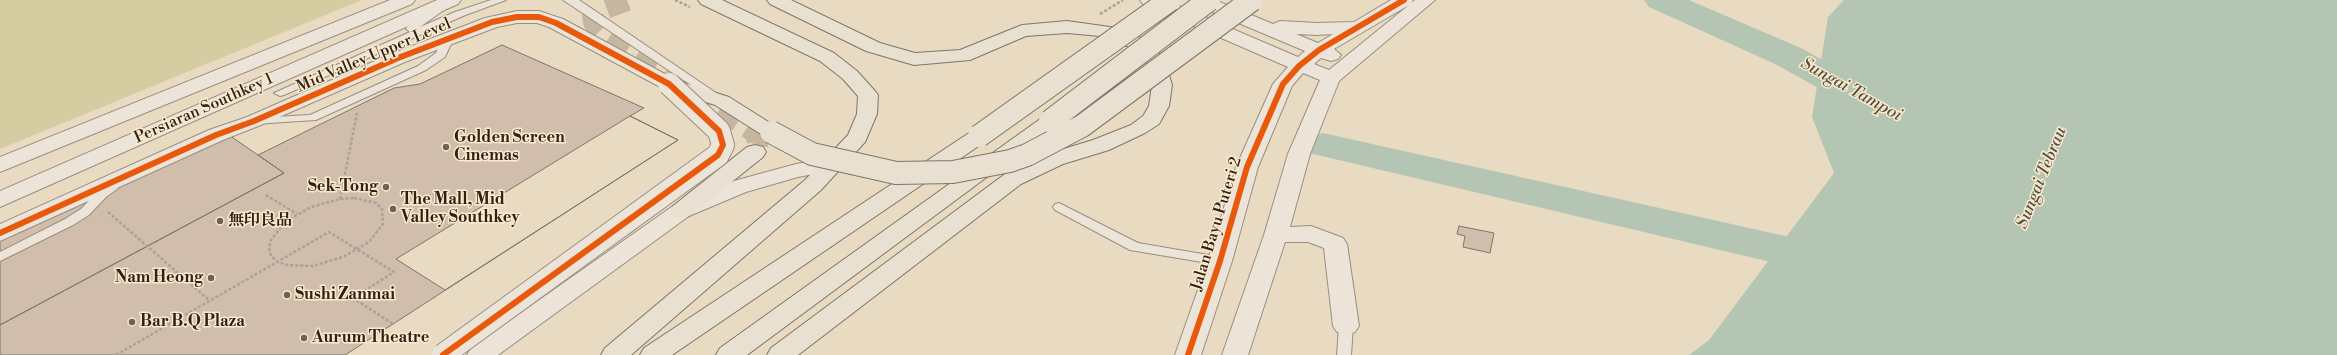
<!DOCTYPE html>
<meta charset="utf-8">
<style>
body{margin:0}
canvas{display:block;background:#e9dbc2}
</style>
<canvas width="2337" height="355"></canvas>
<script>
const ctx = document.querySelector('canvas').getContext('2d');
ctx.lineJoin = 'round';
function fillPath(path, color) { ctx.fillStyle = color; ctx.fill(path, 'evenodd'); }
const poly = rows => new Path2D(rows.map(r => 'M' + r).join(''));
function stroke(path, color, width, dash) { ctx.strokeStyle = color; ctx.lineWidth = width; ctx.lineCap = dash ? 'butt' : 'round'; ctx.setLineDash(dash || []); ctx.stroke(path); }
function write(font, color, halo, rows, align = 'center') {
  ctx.font = font + ' "Libre Bodoni","Noto Serif SC",serif'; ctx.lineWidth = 3; ctx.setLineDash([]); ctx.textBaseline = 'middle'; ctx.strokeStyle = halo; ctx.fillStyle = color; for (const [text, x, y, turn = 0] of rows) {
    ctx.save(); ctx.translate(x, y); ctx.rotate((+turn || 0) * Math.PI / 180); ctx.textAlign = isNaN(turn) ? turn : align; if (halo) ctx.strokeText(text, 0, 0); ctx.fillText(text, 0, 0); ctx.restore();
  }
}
const green = poly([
 [0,0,362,0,0,149]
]);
const water = poly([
 [1844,0,2337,0,2337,355,1689,355,1709,340,1834,173,1812,117,1828,17]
]);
const river = poly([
 [1644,0,1689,0,1801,48,1879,91,1885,99,1879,107,1866,110,1853,107,1775,64,1649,7,1644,0],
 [1323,133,1830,246,1845,251,1852,261,1845,271,1830,276,1309,153,1304,145,1309,137,1323,133]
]);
const building = poly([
 [502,45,644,108,630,116,678,140,345,355,0,355,0,325,284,173,258,155,394,88,420,84,502,45],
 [630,116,678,140,445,290,396,259,630,116],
 [226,133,284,173,0,325,0,237,13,235,100,196,226,133],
 [1459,226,1494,233,1490,253,1463,247,1465,236,1457,234,1459,226]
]);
const highwayTunnel = poly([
 [627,0,597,11,593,16,594,22,603,32,755,132,758,140,755,152]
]);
const path = poly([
 [675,0,690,7],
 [1100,14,1123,0],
 [266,195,297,214],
 [354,198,376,203,382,209,383,224,369,242,343,257,313,266,287,265,278,262,271,256,269,248,271,240,285,222,311,207,340,199,354,198],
 [340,199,357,113],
 [108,212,210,301],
 [116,355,329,232,394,272,353,298,393,324]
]);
const lane = poly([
 [446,0,458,0,420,27,455,12,491,0,506,0,463,16,284,95,280,96,274,93,410,32,406,29,407,27,446,0],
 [563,0,579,0,722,97,716,100,712,99,563,0],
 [453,33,458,36,450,46,445,57,426,70,316,120,254,124,248,121,254,118,310,115,418,66,436,53,441,43,449,34,453,33],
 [113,182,119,186,117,189,106,197,89,215,73,225,0,261,0,252,65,219,81,209,98,191,113,182],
 [1059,203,1138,243,1220,257,1225,258,1226,261,1225,264,1220,265,1130,250,1055,210,1053,207,1055,204,1059,203],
 [1346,321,1351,323,1353,326,1351,355,1337,355,1339,326,1341,323,1346,321]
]);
const street = poly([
 [390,0,415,0,412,4,0,172,0,157,390,0],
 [437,0,461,0,458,4,0,207,0,191,437,0],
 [1140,0,1165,0,1298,57,1305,51,1193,4,1190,0,1215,0,1273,24,1280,21,1317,23,1354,22,1391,0,1413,0,1411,3,1415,0,1435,0,1339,81,1310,154,1290,227,1311,226,1343,238,1347,244,1359,326,1355,332,1346,335,1337,332,1333,326,1324,248,1308,242,1285,242,1248,355,1222,355,1264,235,1288,154,1320,80,1303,73,1292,86,1258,167,1232,261,1201,355,1175,355,1208,261,1236,167,1273,84,1288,67,1143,4,1140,0],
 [1409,5,1329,70,1314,64,1321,58,1331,61,1338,59,1341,55,1334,49,1409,5],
 [1296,34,1317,35,1333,34,1318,43,1296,34],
 [517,11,539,11,563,19,676,80,679,84,676,88,669,90,662,88,549,27,537,23,517,23,497,27,405,62,261,125,223,140,0,241,0,224,209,130,247,117,391,54,485,18,517,11],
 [833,157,841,159,844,164,841,169,798,177,746,192,689,216,498,355,467,355,471,348,673,206,730,182,796,164,833,157]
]);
const highway = poly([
 [698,0,722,0,834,53,857,71,875,91,878,95,877,114,865,142,821,190,631,355,601,355,605,348,805,180,848,135,857,114,858,96,843,79,820,61,701,4,698,0],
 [767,0,791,0,880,43,915,53,960,50,1022,25,1067,21,1110,27,1144,39,1164,58,1172,85,1169,106,1159,124,1145,133,1109,150,1063,164,1021,184,798,355,767,355,771,348,1005,174,1047,154,1093,140,1131,125,1143,116,1149,106,1152,85,1148,64,1130,47,1100,36,1067,33,1026,36,970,60,914,65,866,51,770,4,767,0],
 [669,78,729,97,778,128,782,132,778,136,771,138,764,136,715,105,662,88,659,84,662,80,669,78],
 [1050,115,1057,117,1060,121,1057,125,747,355,716,355,720,348,1043,117,1050,115],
 [979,130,986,131,990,136,986,141,672,355,640,355,644,348,972,131,979,130],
 [755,145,763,147,766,152,763,157,689,216,681,218,673,216,670,211,673,206,747,147,755,145]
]);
const streetBridge = poly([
 [443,355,718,155,723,145,719,131,669,84]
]);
const highwayBridge = poly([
 [1050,121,1209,0],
 [771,132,812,154,896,173,953,172,1010,161,1027,155,1082,126,1252,0],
 [979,136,1170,0]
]);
const cycleway = poly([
 [0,233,216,135,254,121,398,58,492,22,517,17,539,17,556,23,669,84,719,131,723,145,718,155,443,355],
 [1188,355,1220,261,1247,167,1283,84,1299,66,1319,50,1404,0]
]);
const markers = [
 [446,147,4,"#6f6255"],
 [386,187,4,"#6f6255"],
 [393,209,4,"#6f6255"],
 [220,221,4,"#6f6255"],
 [211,278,4,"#6f6255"],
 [287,295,4,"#6f6255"],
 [132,322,4,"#6f6255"],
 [304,338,4,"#6f6255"]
];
const streetNames = [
 ["Mid Valley Upper Level",374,56,-23],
 ["Persiaran Southkey 1",204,109,-24],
 ["Jalan Bayu Puteri 2",1217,224,-73]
];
const poiNames = [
 ["Golden Screen",454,138],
 ["Cinemas",454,156],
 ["Sek-Tong",378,187,"right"],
 ["The Mall, Mid",401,200],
 ["Valley Southkey",401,218],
 ["無印良品",228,221],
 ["Nam Heong",203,278,"right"],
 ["Sushi Zanmai",295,295],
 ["Bar B.Q Plaza",140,322],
 ["Aurum Theatre",312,338]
];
const waterNames = [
 ["Sungai Tampoi",1851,90,29],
 ["Sungai Tebrau",2042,178,-68]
];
fillPath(green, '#d6cca1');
fillPath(water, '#b4c6b3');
fillPath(river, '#b4c6b3');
fillPath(building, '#d0bdab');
stroke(building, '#7f7669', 1);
stroke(highwayTunnel, '#c4b6a0', 22, [22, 11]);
stroke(lane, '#988f81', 2);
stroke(street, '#988f81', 2);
stroke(highway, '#7f7669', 2);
stroke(path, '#a9a298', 2.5, [3, 2]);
fillPath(lane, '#ece4d8');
fillPath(street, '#ece4d8');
fillPath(highway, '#e8e0d1');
stroke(streetBridge, '#988f81', 24, []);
stroke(highwayBridge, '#7f7669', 24, []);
stroke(streetBridge, '#ece4d8', 22);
stroke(highwayBridge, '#e8e0d1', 22);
stroke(cycleway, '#e8590c', 6);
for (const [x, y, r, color] of markers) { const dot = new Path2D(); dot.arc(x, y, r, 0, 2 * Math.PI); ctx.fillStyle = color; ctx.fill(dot); stroke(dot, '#fceacc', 1.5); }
write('16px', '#2e211a', '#fceacc', streetNames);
write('bold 16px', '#2e211a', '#fceacc', poiNames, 'left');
write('italic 17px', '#505046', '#fceacc', waterNames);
</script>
